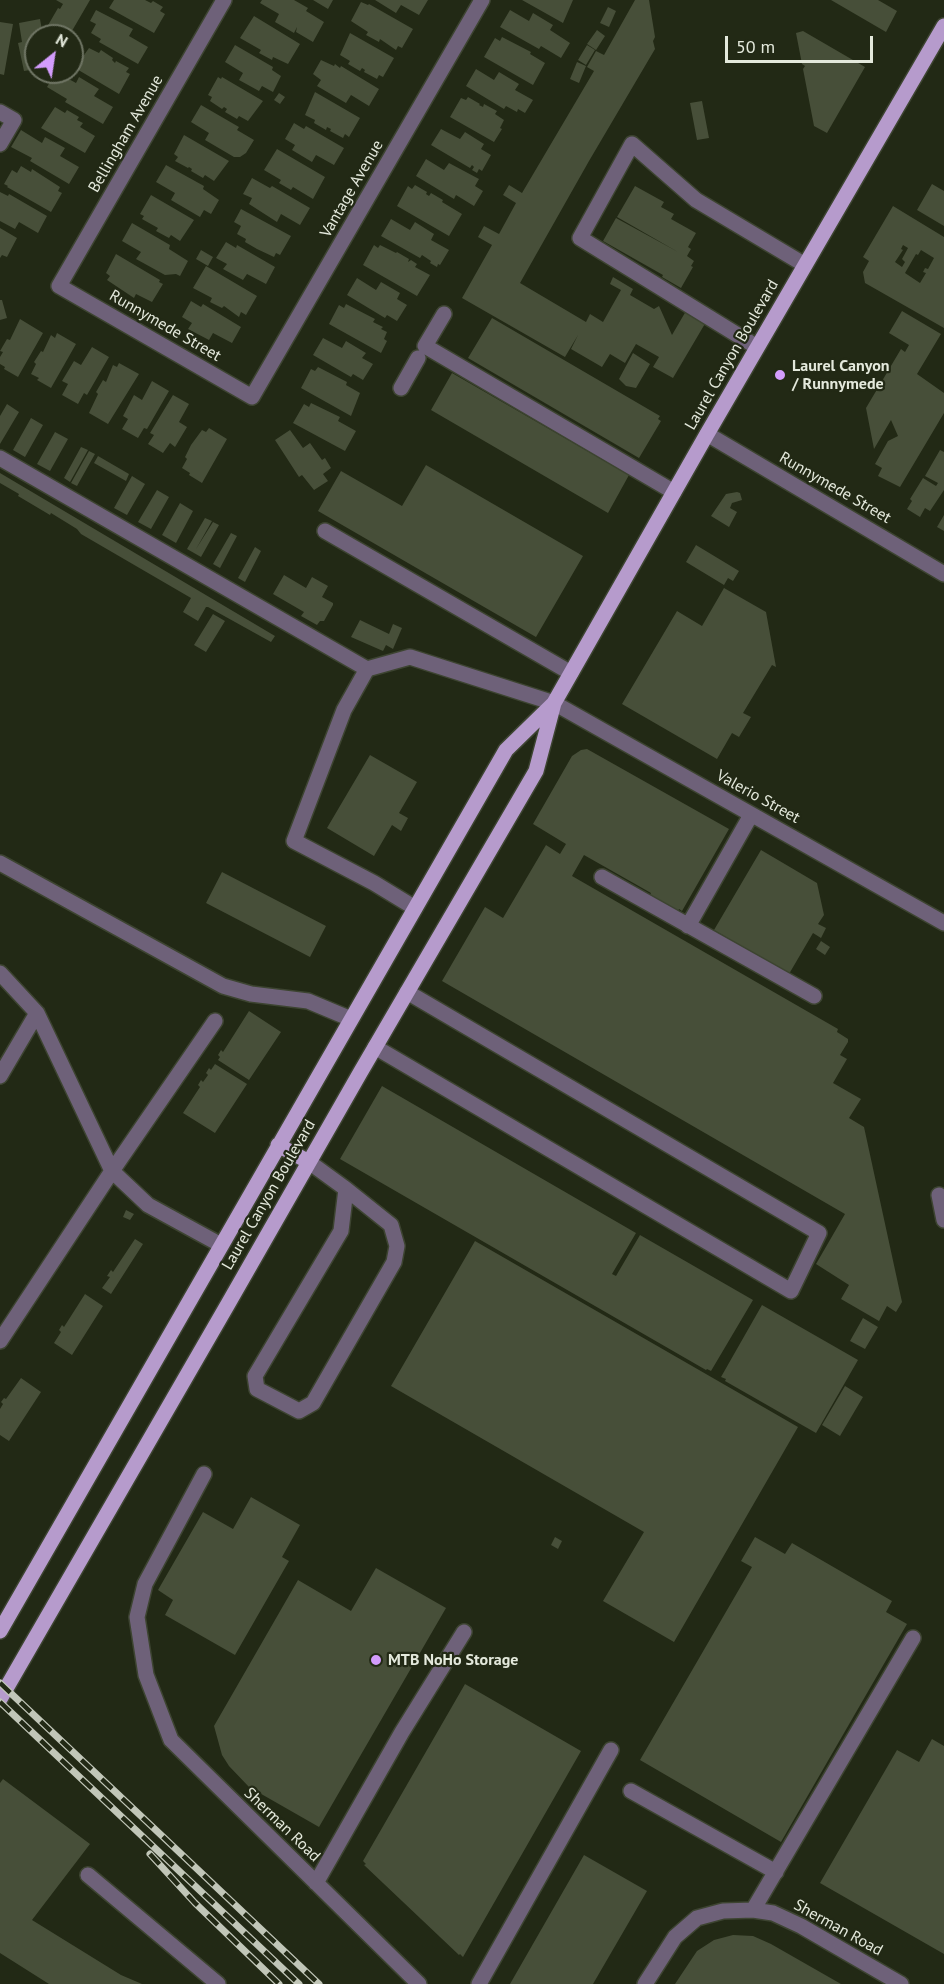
<!DOCTYPE html>
<style>
body{margin:0}
#map{position:relative;width:944px;height:1984px;overflow:hidden;background:#222915;font-family:"PT Sans",sans-serif}
canvas{display:block}
.north{position:absolute;left:24px;top:24px;width:60px;height:60px;box-sizing:border-box;background:#222915;border:2px solid #707665;border-radius:50%;rotate:30deg;font-size:16px;font-weight:700;line-height:24px;text-align:center;color:#e4e9dc}
.north::after{content:'';display:block;margin:auto;width:21px;height:27px;background:#d39cfc;clip-path:polygon(50% 0,100% 100%,50% 72%,0 100%)}
.scale{position:absolute;left:725px;top:36px;width:148px;height:27px;box-sizing:border-box;border:3px solid #e4e9dc;border-top:0;padding-left:8px;font-size:18px;line-height:21px;white-space:nowrap;color:#e4e9dc;-webkit-text-stroke:4px #222915;paint-order:stroke}
</style>
<div id="map">
<canvas width="944" height="1984"></canvas>
<div class="north">N</div>
<div class="scale">50 m</div>
</div>
<script>
const ctx = document.querySelector('canvas').getContext('2d');
ctx.lineJoin = 'round';
function fillPath(path, color) { ctx.fillStyle = color; ctx.fill(path, 'evenodd'); }
const poly = rows => new Path2D(rows.map(r => 'M' + r).join(''));
function stroke(path, color, width, dash) { ctx.strokeStyle = color; ctx.lineWidth = width; ctx.lineCap = dash ? 'butt' : 'round'; ctx.setLineDash(dash || []); ctx.stroke(path); }
function write(font, color, halo, rows, align = 'center') {
  ctx.font = font + ' "PT Sans",sans-serif'; ctx.lineWidth = 4.5; ctx.setLineDash([]); ctx.textBaseline = 'middle'; ctx.strokeStyle = halo; ctx.fillStyle = color; for (const [text, x, y, turn = 0] of rows) {
    ctx.save(); ctx.translate(x, y); ctx.rotate((+turn || 0) * Math.PI / 180); ctx.textAlign = isNaN(turn) ? turn : align; if (halo) ctx.strokeText(text, 0, 0); ctx.fillText(text, 0, 0); ctx.restore();
  }
}
const building = poly([
 [56,0,90,0,69,36,62,36,47,27,58,8,60,9,63,4],
 [114,0,145,0,151,3,153,1,163,7,160,11,165,14,154,33,109,8],
 [262,0,294,0,308,8,306,11,324,22,313,42,296,32,297,27,294,33,275,22,279,14,260,3],
 [313,0,333,0,328,9],
 [375,0,428,0,419,15,401,5,396,13],
 [522,0,573,0,563,23],
 [635,0,649,0,655,37,653,41,655,49,589,161,520,283,586,322,590,314,603,322,621,290,610,284,613,277,633,289,630,295,654,309,659,306,672,335,686,311,706,322,673,378,653,367,659,357,636,344,625,363,610,354,602,367,571,349,578,335,565,357,462,298,492,245,478,237,484,226,499,234,516,203,503,195,509,185,522,193,594,71,587,67,596,51,604,55],
 [831,0,878,0,897,11,886,32],
 [361,2,368,5,369,4,413,29,402,48,398,46,396,50,380,39,379,42,366,35,368,32,351,21],
 [608,7,616,11,609,27,600,23],
 [96,10,133,29,129,36,148,47,138,64,99,42,101,39,91,33,96,24,90,21],
 [510,10,529,21,533,13,553,25,550,30,570,43,561,58,541,46,539,49,500,27],
 [254,16,300,44,288,64,273,57,272,60,259,53,261,50,240,38],
 [40,19,43,36,36,36,36,69,24,71,18,43,22,42,19,23],
 [0,22,13,24,4,75,0,74],
 [597,30,605,36,596,50,587,44],
 [803,31,865,67,827,133,814,126,803,69,805,66,802,64,796,33],
 [350,33,394,58,383,77,379,75,377,79,364,72,365,70,362,68,360,71,348,64,350,61,340,55],
 [502,37,531,52,530,54,545,63,533,85,484,57,495,38,500,41],
 [235,45,273,67,272,70,281,76,273,92,262,86,259,91,239,80,243,73,225,62],
 [587,45,595,50,586,65,578,60],
 [89,48,99,53,101,50,113,58,112,60,115,63,116,61,129,68,126,72,130,74,119,94,75,68],
 [321,60,334,66,335,64,340,68,341,66,379,89,369,106,351,95,346,103,317,86,321,80,313,74],
 [577,62,586,66,579,83,570,79],
 [476,69,494,80,499,72,519,84,515,90,533,100,525,113,518,109,517,112,506,106,504,109,466,86],
 [56,72,76,83,79,77,99,89,94,96,113,107,103,124,65,102,67,99,47,87],
 [218,77,221,79,222,77,263,101,248,121,239,116,237,119,225,112,227,109,224,107,222,109,210,101,212,97,208,95],
 [315,92,360,118,349,137,345,134,343,138,330,131,331,129,327,127,326,130,314,123,315,120,305,115],
 [279,93,285,97,280,104,274,100],
 [468,97,480,104,479,105,483,107,484,104,497,111,495,114,504,120,500,128,502,129,494,142,450,117,461,98,466,100],
 [702,101,709,138,697,140,690,103],
 [201,105,239,127,237,130,254,140,246,153,240,157,234,157,205,140,209,133,191,122],
 [55,107,65,113,67,110,79,117,77,120,83,123,80,127,95,136,85,153,41,128],
 [294,123,304,129,306,126,344,148,334,165,316,155,312,162,292,150,295,145,285,139],
 [441,129,460,139,465,132,484,144,481,149,491,155,482,171,479,169,477,173,472,170,474,167,472,165,470,168,431,145],
 [21,130,42,143,45,137,65,148,60,156,79,167,69,184,30,161,32,158,11,147],
 [184,135,229,161,214,181,205,175,203,178,191,171,192,169,189,167,188,168,175,161,178,157,174,154],
 [277,149,325,177,313,199,293,187,291,190,279,183,281,180,264,170],
 [426,159,444,170,449,163,479,179,475,186,483,191,474,206,456,195,454,199,416,176],
 [166,165,204,186,203,189,219,200,211,214,204,210,200,217,171,200,175,193,156,182],
 [21,166,31,172,32,169,60,187,58,191,62,193,51,212,7,187,8,186,4,184,12,170,17,173],
 [252,178,270,188,272,186,310,208,300,225,281,214,277,222,249,204,252,198,243,194],
 [932,184,944,191,944,226,917,210],
 [415,185,427,192,426,194,429,196,431,193,443,200,442,202,462,214,449,236,397,206,408,186,412,189],
 [635,186,664,202,661,207,674,214,671,219,696,233,688,247,691,249,687,256,694,261,691,266,693,267,681,288,662,277,663,275,603,241,616,218,678,252,617,217],
 [0,192,8,196,9,194,47,216,38,233,19,222,15,229,0,221],
 [151,195,194,220,180,241,171,235,169,238,156,231,158,228,142,219,144,216,140,214],
 [893,206,944,237,944,328,865,283,863,272,869,261,863,257],
 [903,245,908,248,902,259,905,262,902,267,895,262,903,250,901,249],
 [921,250,934,258,928,269,925,268,923,272,926,273,920,283,905,273,916,254,918,255],
 [241,209,291,236,280,255,276,253,274,257,257,249,245,242,246,239,237,234,241,226,234,222],
 [391,219,410,230,415,222,434,234,431,240,449,250,440,265,438,264,437,267,430,263,431,261,422,255,420,258,381,236],
 [132,223,170,245,169,249,188,261,180,276,176,274,165,275,136,259,141,252,122,241],
 [0,228,17,238,7,257,2,255,0,258],
 [226,242,236,248,237,245,275,267,266,284,247,274,243,280,223,269,227,264,216,258],
 [374,245,378,248,380,245,396,253,397,252,409,259,408,262,411,260,417,264,415,267,430,275,417,296,363,265],
 [201,250,213,257,208,266,196,259],
 [116,254,160,280,159,282,163,284,152,302,136,294,134,298,107,280,110,276,106,273],
 [206,266,257,296,246,315,241,312,239,317,224,306,222,308,210,302,212,298,193,288],
 [357,278,376,290,381,282,400,293,397,299,407,305,397,321,387,315,385,318,347,295],
 [0,300,2,300,7,318,0,320],
 [191,301,201,307,203,304,241,327,232,343,213,333,209,340,188,329,192,323,182,317],
 [346,304,375,319,373,322,383,327,381,329,387,332,384,339,387,341,381,353,329,324,339,305,344,308],
 [902,311,941,334,917,374,944,393,944,413,900,487,878,476,882,468,875,464,888,441,898,436,891,420,874,449,866,408,901,349,905,352,909,345,889,333],
 [492,318,660,416,658,419,661,421,639,458,468,358],
 [20,319,43,333,18,377,4,369,5,367,0,364,0,357,3,352,0,351,7,339,10,340],
 [57,333,76,344,51,388,37,380,39,378,31,374,36,364,34,362,41,351,43,352,51,335,55,338],
 [323,338,342,348,346,341,366,353,362,358,373,364,363,380,353,374,351,377,313,355],
 [92,347,109,357,87,395,84,393,78,404,62,395,68,384,62,381,74,361,81,365],
 [633,353,650,364,636,388,626,386,619,379],
 [119,363,139,374,108,424,89,413,98,394,96,392,103,380,106,382,113,365,117,367],
 [318,367,347,382,346,385,360,393,351,416,301,388,311,369,315,371],
 [452,373,629,475,608,513,431,410],
 [152,381,169,391,147,429,144,428,138,438,122,429,128,419,123,416,134,395,142,400],
 [173,395,189,404,179,422,187,427,175,447,170,443,163,453,148,444,154,435,150,433],
 [311,403,340,417,338,421,356,431,345,451,293,423,304,404,309,407],
 [7,404,19,412,0,444,0,416],
 [31,418,43,425,25,457,13,450],
 [209,428,227,439,202,483,189,475,190,473,182,468,187,459,185,457,191,445,202,430,206,432],
 [290,430,303,448,310,443,322,460,325,458,331,468,323,474,328,481,314,490,302,475,299,477,275,440],
 [55,432,68,439,50,471,37,464],
 [81,447,88,450,70,482,64,478],
 [940,450,944,452,944,490,930,511,925,508,920,517,907,509,912,501,910,499,923,478,936,486,938,483,925,476],
 [89,451,95,454,77,486,71,483],
 [98,456,129,474,126,481,94,463],
 [426,465,583,556,536,637,318,511,341,471,402,506],
 [0,473,275,636,271,642,208,607,206,607,198,621,183,612,191,598,81,534,77,529,51,513,50,515,18,496,19,494,0,483],
 [132,476,145,484,127,515,114,508],
 [157,490,169,497,151,529,138,522],
 [737,492,740,493,742,500,732,503,730,508,737,512,729,527,711,516,726,494],
 [180,503,193,511,176,543,162,535],
 [944,515,944,531,937,527],
 [205,518,212,521,196,549,213,522,219,525,201,557,187,549],
 [231,533,237,536,220,568,213,564],
 [696,545,739,571,733,581,728,578,724,585,686,562],
 [255,547,261,551,245,582,238,578],
 [284,575,306,588,312,577,328,586,322,597,333,603,333,605,324,621,320,621,317,625,301,616,304,612,273,594],
 [724,588,766,612,776,667,772,665,743,713,751,717,739,737,732,733,717,759,622,704,677,611,702,626],
 [213,614,225,621,206,652,194,645],
 [360,620,389,634,393,624,402,628,393,649,386,645,383,651,351,637],
 [587,749,729,829,682,911,679,909,677,913,649,897,651,893,584,855,572,876,838,1029,837,1032,848,1039,848,1042,840,1055,847,1059,833,1083,861,1099,849,1118,864,1127,902,1302,896,1312,887,1306,879,1321,841,1299,849,1285,816,1264,845,1214,442,981,485,907,503,918,546,845,560,854,566,844,533,824,572,756,581,750],
 [370,755,417,782,399,813,408,818,401,831,392,825,374,856,327,828],
 [761,850,817,883,824,915,818,924,826,928,821,938,813,933,789,974,714,930],
 [222,872,326,926,310,957,206,903],
 [821,941,830,947,825,955,816,949],
 [249,1011,281,1032,249,1080,218,1060,220,1057,218,1055,221,1050,223,1052],
 [215,1064,247,1084,215,1133,183,1113,200,1087,198,1085,201,1080,203,1082,208,1075,206,1073,209,1068,211,1070],
 [382,1086,636,1233,612,1274,616,1276,640,1235,753,1300,711,1371,707,1369,706,1370,340,1159],
 [126,1210,134,1214,130,1220,123,1217],
 [135,1239,143,1244,111,1294,102,1288,110,1277,107,1276,111,1270,113,1272],
 [475,1241,798,1427,674,1642,603,1601,644,1532,391,1386],
 [85,1294,103,1306,72,1355,54,1343,61,1332,59,1330,62,1325,64,1327],
 [762,1305,858,1360,816,1433,725,1381,726,1379,721,1377],
 [863,1318,878,1327,865,1349,850,1341],
 [21,1378,41,1392,9,1441,0,1435,0,1409,3,1404,1,1402,4,1398,6,1399],
 [845,1386,863,1397,840,1436,822,1425],
 [251,1497,300,1525,282,1557,289,1561,235,1655,165,1615,173,1600,158,1590,203,1512,233,1529],
 [555,1537,562,1541,558,1549,551,1545],
 [755,1537,785,1554,792,1543,892,1601,886,1612,907,1624,781,1842,640,1760,752,1567,741,1561],
 [376,1568,446,1608,319,1827,249,1787,229,1766,222,1755,214,1726,298,1580,351,1611],
 [465,1684,581,1751,463,1957,460,1954,459,1955,364,1865,366,1864,363,1861],
 [932,1739,944,1746,944,1954,820,1883,897,1750,919,1762],
 [3,1779,90,1844,32,1920,121,1975,142,1984,49,1984,0,1953,0,1783],
 [584,1855,647,1891,593,1984,510,1984],
 [733,1935,753,1936,771,1944,841,1984,675,1984,697,1951,714,1940]
]);
const minor = poly([
 [224,0,59,286,252,397,482,0],
 [0,112,14,120,0,144],
 [444,314,425,346,674,492],
 [757,347,580,238,632,144,696,200,805,265],
 [401,388,418,358],
 [707,434,944,574],
 [0,458,367,669,410,657,554,703,944,923],
 [325,531,571,673],
 [367,669,344,710,294,841,374,883,415,908],
 [0,863,223,986,251,994,308,1001,351,1019],
 [602,877,814,996],
 [688,926,751,815],
 [0,973,37,1013,112,1171,215,1021],
 [375,1047,791,1291,819,1233,407,992],
 [0,1076,37,1013],
 [309,1162,346,1189,391,1225,397,1246,394,1262,313,1403,299,1411,257,1389,255,1376,341,1231,346,1189],
 [939,1195,944,1220],
 [0,1341,112,1171,148,1205,221,1245],
 [204,1474,145,1584,137,1617,146,1675,171,1740,419,1984],
 [631,1791,776,1872],
 [88,1875,218,1984],
 [316,1883,402,1732,464,1632],
 [753,1910,913,1638],
 [479,1984,611,1750],
 [645,1984,675,1937,697,1918,723,1911,753,1910,773,1913,801,1926,901,1984]
]);
const major = poly([
 [278,1145,309,1162],
 [0,1631,506,750,554,703],
 [0,1699,228,1304,360,1073,536,771,554,703,707,434,944,26]
]);
const rail = poly([
 [0,1683,319,1984],
 [0,1702,299,1984],
 [150,1854,195,1903,279,1984]
]);
const markers = [
 [780,375,6,"#d39cfc"],
 [376,1660,6,"#d39cfc"]
];
const streetNames = [
 ["Bellingham Avenue",126,134,-60],
 ["Vantage Avenue",352,189,-60],
 ["Runnymede Street",165,326,30],
 ["Laurel Canyon Boulevard",732,355,-60],
 ["Runnymede Street",835,488,30],
 ["Valerio Street",758,797,29],
 ["Laurel Canyon Boulevard",269,1195,-60],
 ["Sherman Road",282,1825,44],
 ["Sherman Road",838,1928,29]
];
const poiNames = [
 ["Laurel Canyon",792,366],
 ["/ Runnymede",792,384],
 ["MTB NoHo Storage",388,1660]
];
fillPath(building, '#474f39');
stroke(minor, '#3d4431', 18);
stroke(major, '#3d4431', 18);
stroke(minor, '#6e6179', 15);
stroke(major, '#b69bcc', 15);
stroke(rail, '#c1c6b8', 7);
stroke(rail, '#222915', 4.5, [14]);
for (const [x, y, r, color] of markers) { const dot = new Path2D(); dot.arc(x, y, r, 0, 2 * Math.PI); ctx.fillStyle = color; ctx.fill(dot); stroke(dot, '#222915', 2); }
write('16px', '#e4e9dc', '#222915', streetNames);
write('bold 16px', '#e4e9dc', '#222915', poiNames, 'left');
</script>
